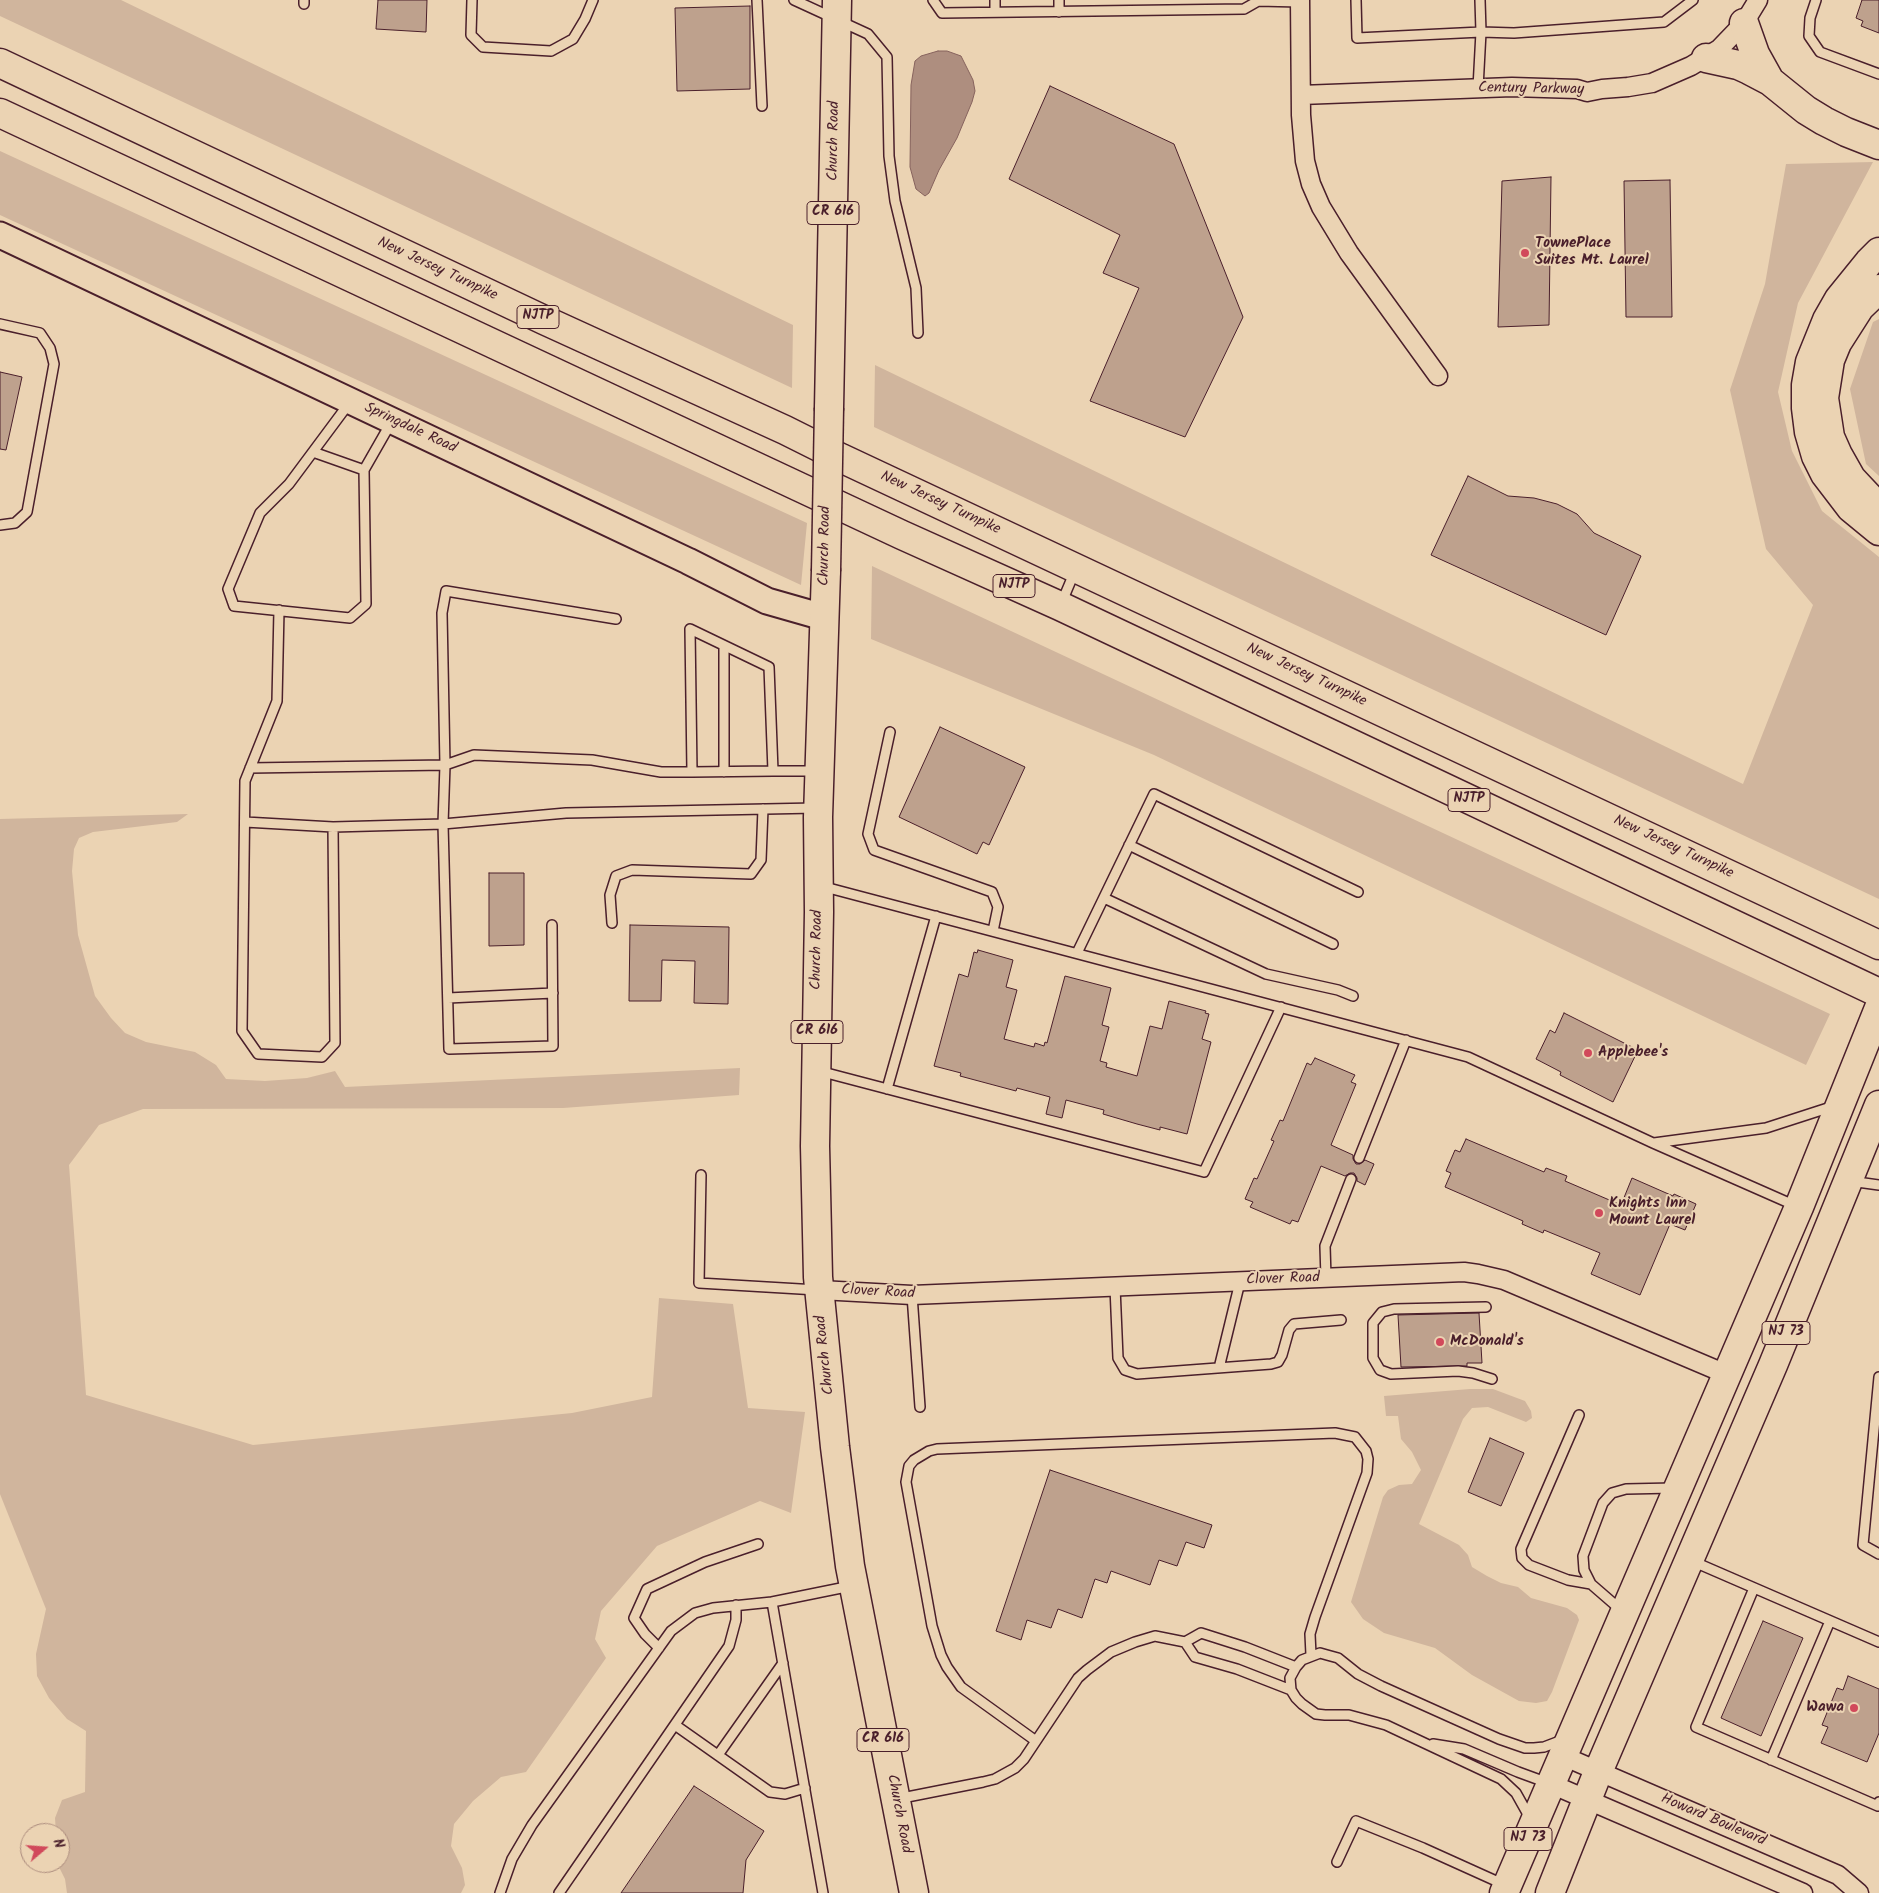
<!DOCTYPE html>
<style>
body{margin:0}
#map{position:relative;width:1879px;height:1893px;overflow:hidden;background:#ebd3b3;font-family:Kalam,sans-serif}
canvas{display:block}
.north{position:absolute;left:20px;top:1823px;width:50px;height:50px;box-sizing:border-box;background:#ebd3b3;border:1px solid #ab8b7d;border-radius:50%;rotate:72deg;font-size:14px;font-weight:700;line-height:20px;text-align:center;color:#4a1f2b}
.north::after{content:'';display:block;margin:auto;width:18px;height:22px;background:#d1495b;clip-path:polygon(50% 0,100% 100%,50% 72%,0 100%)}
</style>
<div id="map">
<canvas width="1879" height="1893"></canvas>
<div class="north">N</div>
</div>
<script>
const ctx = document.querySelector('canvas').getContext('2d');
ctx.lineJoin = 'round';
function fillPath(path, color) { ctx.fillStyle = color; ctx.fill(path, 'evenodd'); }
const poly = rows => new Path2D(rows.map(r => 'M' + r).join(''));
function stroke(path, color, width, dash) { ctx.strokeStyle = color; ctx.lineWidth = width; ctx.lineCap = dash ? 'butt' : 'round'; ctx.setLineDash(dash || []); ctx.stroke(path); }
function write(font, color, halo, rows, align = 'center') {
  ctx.font = font + ' Kalam,sans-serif'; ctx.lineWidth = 4; ctx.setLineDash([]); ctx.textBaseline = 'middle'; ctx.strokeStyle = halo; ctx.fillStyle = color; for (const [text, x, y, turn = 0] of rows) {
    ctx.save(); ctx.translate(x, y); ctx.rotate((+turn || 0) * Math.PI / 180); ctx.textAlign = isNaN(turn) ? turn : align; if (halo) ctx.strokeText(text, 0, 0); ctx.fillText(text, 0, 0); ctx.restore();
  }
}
const green = poly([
 [0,0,121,0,793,325,792,388,0,16],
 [0,151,807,523,801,585,0,215],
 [1873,162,1798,303,1778,392,1792,451,1822,511,1879,557,1879,899,874,427,875,365,1743,784,1813,605,1766,549,1730,390,1765,284,1786,164],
 [1879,319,1879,476,1866,464,1850,389,1873,322],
 [872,566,1830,1014,1806,1065,1154,755,871,639],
 [188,814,177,822,93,832,79,838,74,849,72,871,78,935,95,996,111,1018,125,1033,146,1042,195,1052,216,1065,226,1079,265,1081,307,1078,335,1071,345,1087,740,1068,739,1095,563,1108,143,1109,99,1125,69,1165,86,1395,253,1445,572,1413,652,1397,659,1298,733,1304,748,1408,805,1412,791,1513,760,1501,657,1546,601,1611,595,1639,606,1658,526,1772,501,1777,473,1801,454,1824,451,1846,462,1868,465,1885,461,1893,67,1893,65,1879,57,1863,60,1863,60,1833,56,1833,55,1818,62,1800,85,1792,86,1731,67,1719,49,1698,37,1676,36,1654,46,1609,0,1494,0,819],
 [1470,1389,1493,1389,1525,1401,1531,1411,1532,1418,1526,1422,1488,1407,1472,1408,1463,1419,1419,1524,1459,1545,1468,1555,1472,1567,1487,1576,1501,1583,1518,1587,1531,1598,1567,1608,1577,1615,1579,1620,1552,1692,1547,1701,1536,1703,1519,1701,1472,1675,1435,1648,1384,1633,1363,1619,1351,1602,1383,1497,1388,1490,1399,1485,1412,1484,1421,1470,1412,1452,1401,1439,1398,1416,1386,1416,1384,1396]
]);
const water = poly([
 [938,51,947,51,961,56,973,80,975,91,972,102,957,138,939,170,929,193,925,196,916,189,910,167,911,85,915,61,921,56,938,51]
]);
const building = poly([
 [378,0,427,0,426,32,376,29,378,0],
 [1862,0,1879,0,1879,33,1861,26,1863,21,1856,18,1862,0],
 [750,6,750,89,677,91,675,8,750,6],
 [1050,86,1174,144,1243,317,1185,437,1090,401,1139,288,1103,273,1120,235,1009,179,1050,86],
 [1551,177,1549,325,1498,327,1502,181,1551,177],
 [1670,180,1672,317,1626,317,1624,181,1670,180],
 [0,372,22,377,6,450,0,449,0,372],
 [1468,476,1508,496,1534,498,1557,504,1577,514,1594,533,1641,556,1606,635,1431,555,1468,476],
 [940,727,1025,767,989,845,983,842,977,854,899,817,940,727],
 [489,873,524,873,524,945,489,946,489,873],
 [630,925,729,927,728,1004,694,1003,695,961,662,960,661,1001,629,1001,630,925],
 [978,950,1013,960,1006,987,1017,990,1004,1039,1034,1047,1035,1043,1044,1046,1045,1042,1047,1043,1065,976,1111,988,1102,1025,1109,1027,1100,1061,1107,1063,1106,1067,1137,1076,1150,1026,1162,1029,1169,1001,1206,1011,1205,1013,1209,1014,1202,1039,1211,1042,1187,1134,1160,1127,1160,1130,1137,1124,1103,1114,1104,1110,1066,1100,1062,1118,1046,1114,1050,1097,1017,1088,1016,1091,960,1076,961,1073,934,1066,959,974,968,977,974,952,977,953,978,950],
 [1564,1013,1638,1050,1613,1102,1560,1075,1561,1072,1536,1059,1550,1030,1555,1033,1564,1013],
 [1315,1058,1355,1075,1351,1082,1356,1084,1331,1145,1353,1155,1353,1159,1356,1164,1360,1164,1365,1160,1374,1164,1365,1185,1357,1181,1357,1178,1354,1173,1350,1173,1345,1176,1321,1166,1298,1222,1292,1220,1290,1224,1250,1207,1253,1202,1245,1199,1254,1178,1257,1179,1274,1141,1271,1140,1280,1120,1283,1121,1307,1063,1311,1065,1315,1058],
 [1466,1139,1544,1172,1546,1168,1567,1176,1565,1181,1621,1205,1632,1178,1673,1196,1674,1194,1696,1204,1685,1230,1670,1224,1640,1295,1591,1274,1600,1253,1544,1230,1543,1233,1522,1224,1523,1221,1445,1187,1451,1173,1446,1171,1455,1150,1460,1152,1466,1139],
 [1479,1313,1482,1363,1467,1363,1467,1366,1401,1367,1398,1315,1479,1313],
 [1490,1438,1524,1453,1501,1506,1468,1492,1490,1438],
 [1050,1470,1212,1525,1204,1548,1186,1542,1177,1566,1159,1560,1150,1585,1111,1571,1107,1583,1095,1579,1082,1618,1058,1609,1051,1628,1027,1620,1021,1640,996,1631,1050,1470],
 [1763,1621,1803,1638,1761,1736,1721,1718,1763,1621],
 [1848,1676,1879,1689,1879,1733,1867,1762,1821,1743,1828,1727,1822,1725,1837,1688,1843,1690,1848,1676],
 [694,1786,764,1831,746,1860,743,1893,621,1893,694,1786]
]);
const service = poly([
 [472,0,471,35,483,47,551,51,573,39,585,19,593,0],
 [757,0,762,106],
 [794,0,868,34,887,57,889,156,895,201,916,288,918,333],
 [933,0,942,13,1244,9,1258,1,1300,2],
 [995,0,995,12],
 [1059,0,1059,12],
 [1356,0,1357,38,1481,32,1480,0],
 [1816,0,1810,18,1809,36,1820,52,1879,74],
 [304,4,304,0],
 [1478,88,1481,32,1514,33,1664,22,1693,0],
 [0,324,40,333,50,348,54,364,27,512,15,523,0,525],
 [350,402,289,484,260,513,228,589,234,606,350,618,366,604,364,470,392,421],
 [313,452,364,470],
 [1061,604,1075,571],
 [279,610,277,701,245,781,242,1031,258,1054,322,1057,335,1043,333,827,443,824,445,765,474,755,592,760,661,772,692,772],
 [724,646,724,772],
 [890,732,868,834,874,850,992,892,998,907,993,931],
 [250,768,445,765,442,613,446,591,616,619],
 [773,771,769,667,690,629,692,772,773,771,817,771],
 [245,822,333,827],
 [1129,845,1333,944],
 [821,886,1468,1057,1653,1143,1796,1206],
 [1104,898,1266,974,1338,990,1353,996],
 [612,923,610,895,616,876,632,870,751,874,761,860,763,809],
 [552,925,553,1046,449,1049,443,824,566,813,816,808],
 [1077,953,1154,794,1358,892],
 [448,998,553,993],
 [819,1071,1204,1172,1281,1007],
 [887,1089,936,916],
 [1654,1143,1766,1128,1834,1106],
 [1359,1158,1406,1040],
 [701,1175,699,1283,817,1290],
 [1850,1181,1879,1185],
 [1326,1278,1325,1246,1351,1179],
 [1115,1287,1118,1358,1125,1370,1137,1374,1271,1364,1278,1362,1282,1355,1289,1330,1294,1324,1341,1320],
 [912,1295,920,1407],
 [1486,1307,1394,1309,1382,1312,1373,1323,1373,1358,1380,1370,1391,1374,1458,1371,1473,1373,1492,1379],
 [1219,1368,1240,1282],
 [1879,1377,1863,1545,1879,1554],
 [1579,1415,1521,1549,1522,1558,1529,1565,1568,1580,1591,1584],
 [1692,1561,1879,1642],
 [1754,1588,1696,1727,1878,1806,1879,1802],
 [1621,1610,1591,1584,1584,1570,1583,1556,1603,1503,1612,1493,1626,1489,1674,1488],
 [1185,1642,1195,1657,1237,1669,1291,1690],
 [659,1648,645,1634,634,1618,647,1589,705,1562,758,1544],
 [675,1725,770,1792,785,1794,805,1788],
 [1036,1741,961,1687,947,1667,941,1655,932,1626,906,1482,909,1466,914,1460,929,1451,937,1449,1335,1433,1355,1437,1366,1451,1368,1459,1367,1473,1315,1617,1310,1634,1311,1655],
 [1433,1744,1464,1749,1518,1772,1548,1783],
 [718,1755,783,1663],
 [1771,1760,1830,1621],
 [897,1799,983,1782,995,1779,1015,1768,1024,1759,1078,1678,1087,1670,1111,1652,1135,1642,1155,1636,1185,1642,1201,1633,1245,1647,1296,1667],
 [1530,1818,1516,1793,1501,1779,1386,1725,1349,1715,1325,1715,1316,1714,1302,1704,1296,1698,1291,1690,1290,1678,1296,1667,1302,1660,1320,1653,1327,1655,1338,1658,1358,1674,1381,1686,1499,1739,1525,1748,1534,1748,1544,1747,1565,1739],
 [1337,1862,1356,1821,1423,1848,1505,1885],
 [500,1893,512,1859,532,1825,671,1631,695,1613,713,1608,772,1602],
 [559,1893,729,1646,736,1620,736,1605],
 [823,1893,772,1602,851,1586]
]);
const minor = poly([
 [1300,0,1301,115,1305,161,1311,184,1321,207,1349,253,1438,376],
 [1301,95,1512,87,1577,89,1587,92,1602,89,1628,87,1652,83,1691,66,1719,49,1744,23,1758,0],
 [820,1290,912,1295,1464,1272,1478,1274,1504,1280,1726,1374],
 [1563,1756,1838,1875,1859,1893],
 [1551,1784,1803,1893]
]);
const secondary = poly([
 [0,235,688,561,767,601,823,617]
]);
const primary = poly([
 [829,408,837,0],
 [826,571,818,817,819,912,815,1146,818,1277,835,1447,850,1566,914,1893]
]);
const trunk = poly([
 [1744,23,1755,54,1770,81],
 [1706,58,1738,65,1749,70,1770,81,1806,110,1824,121,1846,132,1879,145],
 [1504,1893,1799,1207,1879,1008],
 [1550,1893,1598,1772,1773,1365,1879,1105]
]);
const motorway = poly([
 [0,63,544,320,785,430,841,458,1879,945],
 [0,113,902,535,1060,606,1879,993],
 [1879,252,1869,262,1839,299,1827,320,1810,362,1806,385,1806,408,1809,432,1816,456,1825,474,1851,508,1879,531],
 [1879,289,1860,307,1837,343,1830,360,1824,398,1830,437,1838,455,1851,478,1879,508]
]);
const primaryBridge = poly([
 [826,571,829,408]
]);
const markers = [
 [1525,253,5,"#d1495b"],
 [1588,1053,5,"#d1495b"],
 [1599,1213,5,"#d1495b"],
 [1440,1342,5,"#d1495b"],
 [1854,1708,5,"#d1495b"]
];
const shields = [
 [833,213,52],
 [538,317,42],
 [1014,586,42],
 [1469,800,42],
 [817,1032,52],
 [1786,1333,48],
 [883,1740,52],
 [1528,1839,48]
];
const shieldNames = [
 ["CR 616",833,213],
 ["NJTP",538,317],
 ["NJTP",1014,586],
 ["NJTP",1469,800],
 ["CR 616",817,1032],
 ["NJ 73",1786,1333],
 ["CR 616",883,1740],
 ["NJ 73",1528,1839]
];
const streetNames = [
 ["Century Parkway",1531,90,1],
 ["Church Road",835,141,-89],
 ["New Jersey Turnpike",437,270,25],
 ["Springdale Road",410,429,25],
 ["New Jersey Turnpike",940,504,25],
 ["Church Road",826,546,-89],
 ["New Jersey Turnpike",1306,676,25],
 ["New Jersey Turnpike",1673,848,25],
 ["Church Road",818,950,-89],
 ["Clover Road",1283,1280,-2],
 ["Clover Road",878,1293,3],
 ["Church Road",826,1355,-96],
 ["Church Road",898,1814,79],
 ["Howard Boulevard",1713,1821,23]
];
const poiNames = [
 ["TownePlace",1535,244],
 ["Suites Mt. Laurel",1535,261],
 ["Applebee's",1598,1053],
 ["Knights Inn",1609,1204],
 ["Mount Laurel",1609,1221],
 ["McDonald's",1450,1342],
 ["Wawa",1844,1708,"right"]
];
fillPath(green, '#d0b59d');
fillPath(water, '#ae8e7f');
stroke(water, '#86625d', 1);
fillPath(building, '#bea18d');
stroke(building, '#4a1f2b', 1);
stroke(service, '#4a1f2b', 12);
stroke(minor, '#4a1f2b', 21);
stroke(secondary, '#4a1f2b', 29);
stroke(primary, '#4a1f2b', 31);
stroke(trunk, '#4a1f2b', 31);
stroke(motorway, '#4a1f2b', 31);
stroke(service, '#ebd3b3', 9);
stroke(minor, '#ebd3b3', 18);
stroke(secondary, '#ebd3b3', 25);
stroke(primary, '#ebd3b3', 28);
stroke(trunk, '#ebd3b3', 28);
stroke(motorway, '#ebd3b3', 28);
stroke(primaryBridge, '#4a1f2b', 31, []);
stroke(primaryBridge, '#ebd3b3', 28);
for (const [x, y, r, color] of markers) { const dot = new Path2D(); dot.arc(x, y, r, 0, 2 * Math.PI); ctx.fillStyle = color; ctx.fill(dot); stroke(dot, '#ebd3b3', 2); }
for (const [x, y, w] of shields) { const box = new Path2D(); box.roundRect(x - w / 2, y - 11.5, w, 23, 4); ctx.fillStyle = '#ebd3b3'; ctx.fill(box); stroke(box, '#4a1f2b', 1); }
write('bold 14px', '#4a1f2b', null, shieldNames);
write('15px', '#4a1f2b', '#ebd3b3', streetNames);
write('bold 15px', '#4a1f2b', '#ebd3b3', poiNames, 'left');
</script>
